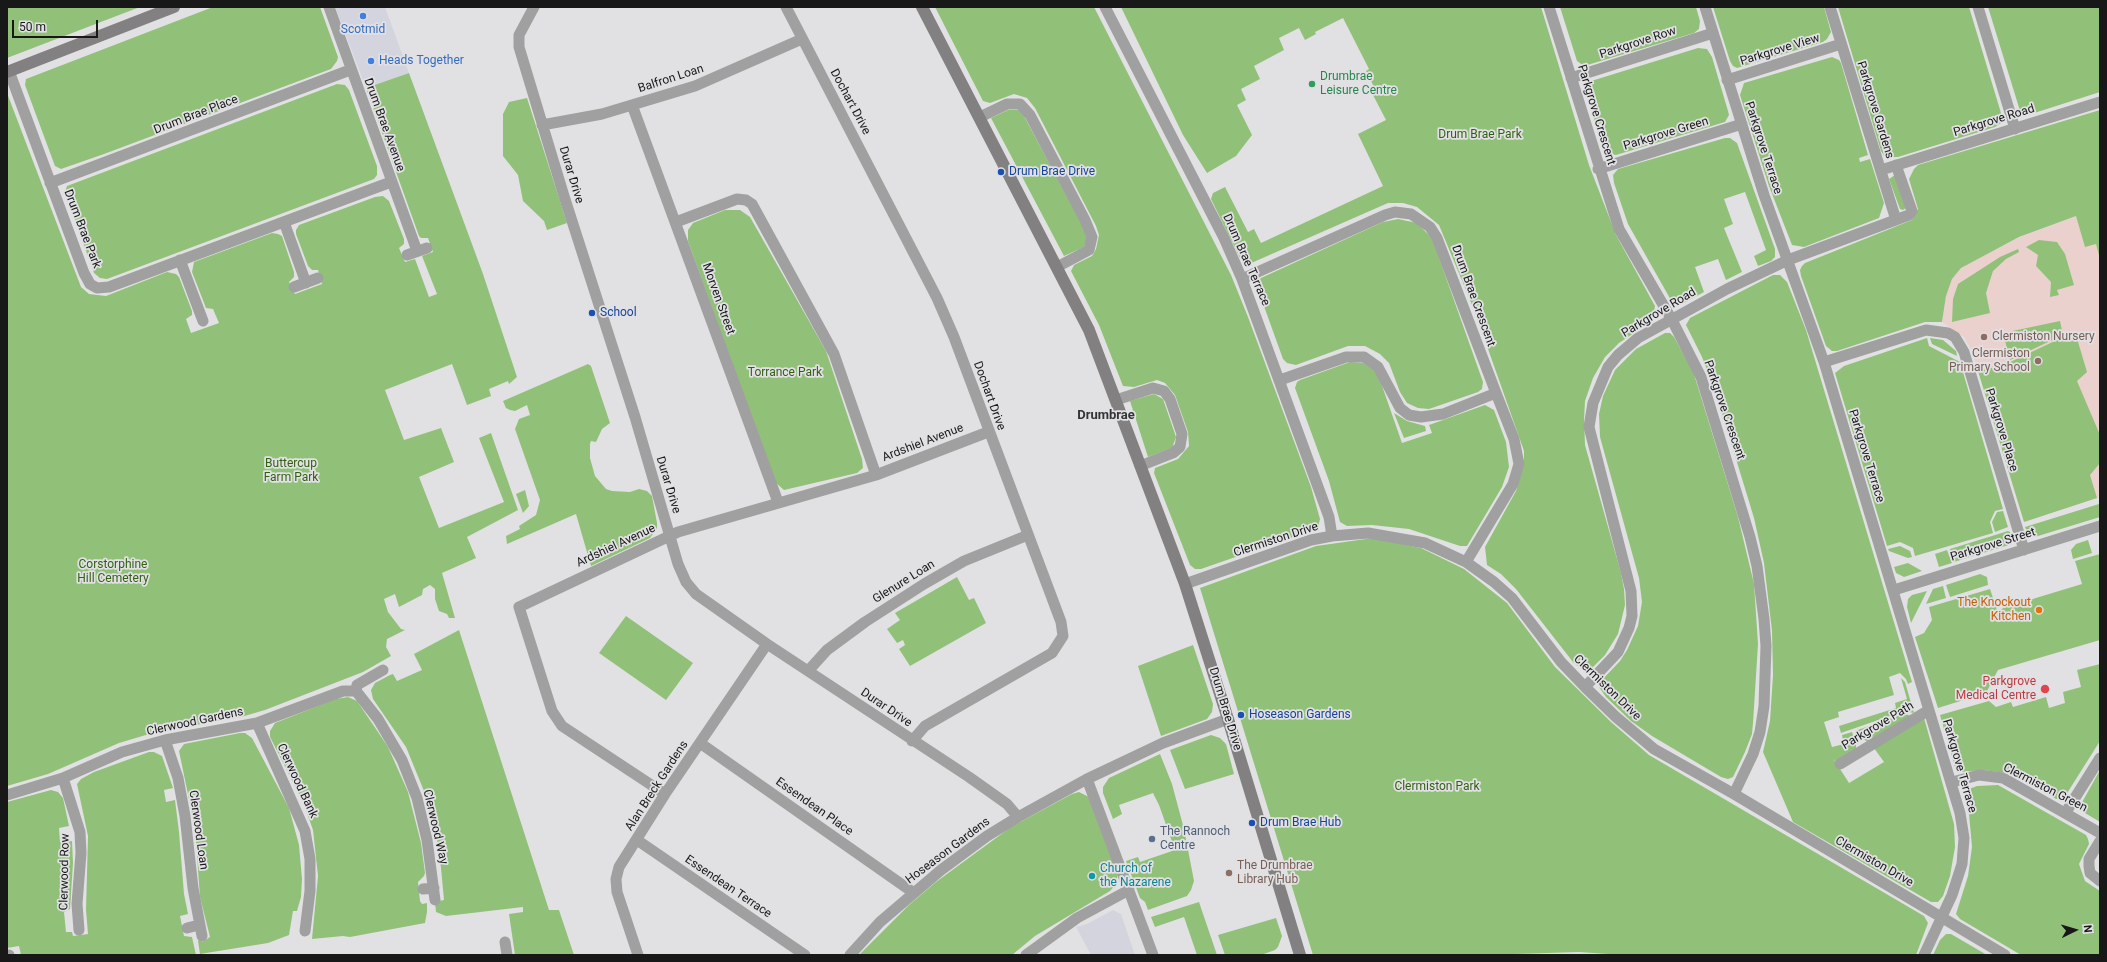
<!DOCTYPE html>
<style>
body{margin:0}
#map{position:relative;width:2107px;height:962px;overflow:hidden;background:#e1e1e4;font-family:Roboto,sans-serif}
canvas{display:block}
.frame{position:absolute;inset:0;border:8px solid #181819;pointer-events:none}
.north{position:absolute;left:2055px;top:910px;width:40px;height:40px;-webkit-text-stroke:3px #e1e1e4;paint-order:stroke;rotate:85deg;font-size:11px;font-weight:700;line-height:16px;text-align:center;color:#181819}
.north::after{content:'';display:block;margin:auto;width:14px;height:18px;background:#181819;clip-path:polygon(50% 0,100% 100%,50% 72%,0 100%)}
.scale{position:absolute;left:12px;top:20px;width:86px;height:18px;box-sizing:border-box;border:2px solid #181819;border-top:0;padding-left:5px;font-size:12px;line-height:14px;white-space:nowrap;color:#181819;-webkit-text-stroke:3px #e1e1e4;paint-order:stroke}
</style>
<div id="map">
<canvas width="2107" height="962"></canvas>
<div class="frame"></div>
<div class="north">N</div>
<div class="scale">50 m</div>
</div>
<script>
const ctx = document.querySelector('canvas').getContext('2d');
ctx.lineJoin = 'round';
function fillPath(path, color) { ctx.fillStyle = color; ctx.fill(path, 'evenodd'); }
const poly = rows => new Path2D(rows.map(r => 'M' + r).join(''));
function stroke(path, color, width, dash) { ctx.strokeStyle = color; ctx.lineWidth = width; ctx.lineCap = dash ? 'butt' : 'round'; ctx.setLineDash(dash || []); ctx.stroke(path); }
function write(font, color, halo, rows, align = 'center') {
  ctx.font = font + ' Roboto,sans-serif'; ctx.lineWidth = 3.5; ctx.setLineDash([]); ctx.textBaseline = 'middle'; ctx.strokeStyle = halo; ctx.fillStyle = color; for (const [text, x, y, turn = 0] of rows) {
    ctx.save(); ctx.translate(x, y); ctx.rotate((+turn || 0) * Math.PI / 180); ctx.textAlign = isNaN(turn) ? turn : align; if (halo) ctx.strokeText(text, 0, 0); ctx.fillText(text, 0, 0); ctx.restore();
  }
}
const built = poly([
 [335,7,385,7,409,73,366,88],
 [1113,910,1121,914,1135,955,1091,955,1076,927,1087,924]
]);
const education = poly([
 [2100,207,2100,497,2024,522,1972,351,1964,337,1942,322,1946,296,1952,279,1961,268,1973,261,2020,237]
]);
const green = poly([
 [7,7,140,7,7,58],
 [213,7,320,7,338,57,337,61,331,69,104,154,61,169,55,166,25,85,26,79],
 [935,7,1094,7,1231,275,1248,317,1311,487,1320,519,1318,527,1316,529,1201,569,1195,569,1190,565,1154,473,1155,468,1178,459,1189,446,1188,432,1175,395,1165,383,1157,380,1134,387,1123,386,1099,325,1071,271,1074,265,1092,256,1096,249,1099,235,1096,226,1035,108,1027,98,1014,94,990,103,983,101],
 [1121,7,1541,7,1589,165,1616,235,1655,306,1652,321,1619,343,1605,357,1593,378,1585,401,1584,420,1585,445,1621,573,1624,589,1625,605,1618,634,1605,655,1592,668,1583,670,1573,662,1516,589,1501,574,1487,565,1485,547,1516,491,1524,465,1524,451,1475,312,1439,225,1417,207,1403,203,1388,203,1249,264,1244,263,1240,258,1211,199,1213,193,1225,187,1248,232,1254,229,1261,243,1383,186,1358,134,1386,120,1373,95,1377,93,1366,71,1369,69,1343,18,1315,32,1316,34,1305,40,1299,28,1279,38,1284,50,1254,66,1260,79,1241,89,1246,100,1237,105,1252,135,1236,156,1207,173,1183,135],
 [1560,7,1696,7,1700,21,1699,29,1694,33,1584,66,1577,61],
 [1713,7,1824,7,1831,32,1827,39,1823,42,1737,68,1733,66,1730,61],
 [1838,7,1969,7,2001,113,2001,123,1995,127,1898,157,1885,157,1881,151],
 [1988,7,2100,7,2100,92,2028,115,2021,114],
 [1698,48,1707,49,1712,57,1728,111,1729,115,1725,122,1616,155,1605,153,1603,150,1587,94,1588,82],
 [1832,57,1839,60,1841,63,1868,155,1859,158,1860,162,1870,159,1884,203,1879,218,1804,247,1792,245,1769,186,1740,95,1744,83],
 [409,73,483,274,517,377,509,384,508,381,489,389,491,396,467,405,452,364,385,390,404,440,441,428,454,462,419,477,439,528,504,502,479,438,491,433,518,510,467,537,476,558,442,573,455,618,449,618,447,614,439,611,435,599,435,589,430,585,423,589,422,595,399,607,395,594,384,599,388,612,401,629,405,630,387,639,386,647,391,656,363,672,265,710,241,717,156,732,119,743,48,774,7,786,7,93,81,287,89,294,106,296,167,272,176,274,179,277,192,311,192,315,186,319,191,333,219,323,213,309,206,308,192,272,194,262,272,233,278,234,282,236,294,272,294,277,289,282,295,294,322,284,318,270,312,270,308,266,296,234,296,230,299,225,375,197,383,196,389,201,404,239,404,244,399,248,405,262,415,259,429,297,437,294,422,256,433,252,428,238,421,238,419,236,366,88],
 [337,84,345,85,349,90,377,166,377,175,374,179,107,279,100,278,94,273,65,192,67,186],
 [527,98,567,223,547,230,544,221,523,201,518,175,503,156,503,114,509,102],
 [1008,110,1019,110,1024,116,1086,232,1087,240,1084,247,1064,256,991,118],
 [2100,110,2100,259,2096,244,2085,247,2076,216,2019,237,1961,268,1952,279,1946,296,1942,322,1925,322,1837,351,1832,351,1826,346,1801,276,1800,270,1802,266,1805,263,1912,220,1918,209,1909,179,1914,169,1918,165],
 [1725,138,1730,138,1737,143,1775,249,1775,257,1771,261,1758,266,1754,256,1766,250,1745,192,1724,199,1733,224,1724,228,1742,272,1726,280,1718,259,1695,267,1704,292,1684,303,1675,304,1672,302,1628,224,1614,183,1613,175,1618,169],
 [1895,175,1906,208,1903,210,1900,209,1889,179],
 [725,210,740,210,750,217,826,351,862,459,863,468,857,473,784,490,775,482,688,241,688,230,693,223],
 [1398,219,1417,223,1428,234,1433,241,1483,382,1482,389,1478,392,1429,409,1418,408,1407,403,1400,392,1389,363,1380,354,1365,346,1348,346,1296,365,1287,363,1283,359,1256,284,1261,278,1383,222],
 [2039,240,2057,242,2065,254,2074,285,2057,290,2059,295,2050,297,2051,282,2036,266,2038,255,2026,247],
 [2018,249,2019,252,2006,259,1993,271,1986,293,1990,313,1952,322,1953,299,1958,284,2000,257],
 [1773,275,1780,275,1787,282,1806,330,1912,682,1908,684,1906,679,1900,673,1889,677,1894,695,1838,712,1839,717,1824,722,1832,747,1844,744,1842,735,1852,732,1856,745,1856,750,1837,763,1833,758,1851,786,1849,783,1884,762,1874,748,1924,718,1954,824,1955,847,1950,876,1943,896,1938,902,1931,902,1793,822,1763,752,1770,721,1773,675,1772,631,1764,563,1754,518,1715,390,1702,357,1686,325,1690,318],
 [2060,321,2063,335,2010,360,2003,333],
 [1665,333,1670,333,1674,337,1693,371,1738,517,1754,584,1758,644,1753,723,1752,734,1745,752,1733,777,1728,779,1721,777,1652,736,1631,721,1606,697,1599,687,1602,680,1620,661,1627,650,1638,626,1642,602,1639,578,1600,437,1599,414,1603,396,1615,370,1636,349],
 [2076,335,2087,372,2077,381,2100,435,2100,463,2090,475,2097,498,2024,522,1978,371,2004,365,2059,339],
 [1927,338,1929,346,1960,362,2003,509,1995,511,1990,522,1993,533,1915,556,1913,548,1900,542,1887,546,1835,373,1844,366],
 [1930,338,1943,340,1956,351,1957,356,1932,344],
 [1350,362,1363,363,1375,371,1380,380,1402,443,1432,433,1429,425,1485,405,1494,410,1506,442,1509,467,1502,487,1467,546,1460,546,1409,529,1372,525,1347,526,1340,522,1329,481,1295,388,1297,382,1300,380],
 [588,364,591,366,610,423,602,429,596,442,591,441,590,444,590,458,595,476,606,489,612,491,630,492,639,489,647,491,652,496,657,523,657,528,650,538,591,566,576,514,507,544,506,536,520,529,519,526,536,515,540,500,515,429,519,419,530,415,527,405,515,411,510,410,506,408,503,401],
 [1154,394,1163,399,1176,437,1172,448,1148,457,1130,401],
 [1394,413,1407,421,1425,426,1426,431,1404,438],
 [525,490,529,506,523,513,516,494],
 [2099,504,2100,517,2038,536,2033,537,2028,534,2025,527],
 [2003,511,2008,527,1995,532,1992,522,1997,512],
 [2008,531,2010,532,2012,544,1954,562,1950,549],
 [1373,538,1421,548,1464,569,1507,603,1555,667,1611,722,1649,755,1924,916,1928,923,1916,955,1623,955,1579,952,1484,955,1313,955,1200,588,1316,546],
 [2088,540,2092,553,2073,559,2071,550,2076,544],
 [1900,546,1910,551,1912,557,1908,558,1889,551,1888,549],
 [1947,550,1952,563,1939,567,1935,554],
 [2100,554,2100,640,1998,670,1986,693,1938,708,1915,637,1924,633,1932,620,1929,607,1990,589,1998,613,2003,608,2082,584,2075,561],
 [1908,563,1922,571,1904,577,1896,573,1894,567],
 [1980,574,1987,577,1988,585,1950,597,1946,585],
 [957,577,969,600,974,598,986,623,910,666,899,649,905,645,903,640,897,643,887,629,900,620,895,613],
 [1943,586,1946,598,1926,604,1933,589],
 [1927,591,1911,623,1907,607,1908,599,1912,595],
 [626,616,693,663,666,700,599,653],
 [459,630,549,910,559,910,574,955,515,955,509,914,523,912,523,907,446,916,436,912,435,902,444,900,441,868,438,844,424,791,406,747,373,699,371,690,375,683,390,675,393,674,397,681,422,670,414,654],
 [1193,645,1213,704,1212,712,1207,719,1161,736,1138,666],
 [2100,664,2100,741,2064,798,2056,799,2014,774,1982,770,1962,772,1955,767,1940,715,1989,701,1996,707,2011,702,2013,707,2046,697,2049,708,2065,703,2063,692,2081,687,2077,670],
 [1901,678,1905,682,1914,713,1904,711,1841,733,1839,726,1896,708,1895,703,1907,699],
 [348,697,357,701,376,729,388,747,408,792,421,843,425,873,424,876,418,882,420,901,422,904,427,903,427,912,425,923,350,937,343,936,312,939,318,876,313,830,303,802,270,737,270,731,275,723,336,699],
 [1903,714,1909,715,1910,717,1868,742,1863,739,1861,733,1856,734,1855,731],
 [240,733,245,733,252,738,289,808,299,845,302,879,301,897,297,911,293,911,289,935,268,943,200,954,198,941,200,939,202,942,210,937,200,897,195,828,179,751,184,744],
 [1211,735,1220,738,1226,744,1234,774,1185,789,1170,750],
 [149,752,154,752,162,756,173,788,164,790,166,802,175,800,179,832,184,894,188,914,180,916,184,936,192,937,196,955,21,955,19,946,7,948,7,802,51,790,58,792,63,798,69,826,59,828,60,842,72,841,73,863,70,909,64,912,66,932,72,932,73,936,88,934,86,910,88,836,77,784,81,779,94,772],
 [1160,754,1172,784,1184,829,1194,881,1191,890,1187,896,1148,910,1145,902,1140,898,1126,861,1138,857,1140,862,1175,850,1159,805,1153,793,1119,805,1122,814,1113,819,1103,793,1103,787,1109,778],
 [2100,770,2100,822,2085,813,2080,806],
 [1998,785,2086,835,2088,839,2089,844,2079,864,2085,881,2100,891,2100,955,2021,955,1960,919,1956,914,1968,876,1972,847,1967,792,1969,789,1977,786],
 [1079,792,1089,797,1117,872,1117,883,1110,891,1035,936,1012,955,859,955,909,905,936,882,1011,827,1072,794],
 [1199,902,1217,955,1197,955,1184,917,1155,927,1151,917],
 [1276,918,1282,936,1278,947,1275,950,1261,955,1225,955,1218,935],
 [1946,934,1951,934,1987,955,1933,955,1940,940]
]);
const street = poly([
 [329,7,417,251],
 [534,7,519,35,519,47,564,196,635,417,678,564,686,582,696,594,767,644,969,777,1007,804,1018,817],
 [786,7,937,298,954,337,1061,622,1063,636,1052,653,925,726,912,741],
 [1105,7,1224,238,1242,279,1329,517,1332,536],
 [1549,7,1619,229,1672,320,1701,377,1750,537,1757,566,1764,619,1766,646,1764,706,1760,732,1753,754,1734,794],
 [1705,7,1764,195,1824,362,1960,813,1964,838,1962,864,1952,895,1924,955],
 [1830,7,1896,220],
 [1978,7,2015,129],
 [9,71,84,273,90,284,97,288,109,287,391,182],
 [1571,78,1713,33],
 [1727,80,1841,44],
 [632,105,778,502],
 [980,117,1007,104,1020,104,1030,115,1085,220,1092,237,1089,250,1057,267],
 [542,125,602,114,695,86,802,39],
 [1598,169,1742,124],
 [1881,170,2100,102],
 [50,183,350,70],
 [284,222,306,283],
 [676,222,737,199,746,200,752,204,834,354,876,475],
 [407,255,427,248],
 [180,260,203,321],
 [1242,279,1385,215,1395,212,1411,214,1430,227,1437,238,1496,393,1514,439,1519,464,1513,484,1466,562],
 [294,287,318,278],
 [1824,362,1926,330,1948,333,1955,337,1964,352,2024,550],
 [1280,380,1346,357,1364,357,1378,367,1400,408,1409,415,1421,417,1443,414,1496,393],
 [1116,400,1153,388,1164,391,1170,399,1182,434,1180,447,1173,453,1140,466],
 [1185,584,1311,540,1332,536,1368,533,1425,543,1466,562,1494,582,1512,598,1561,662,1585,687,1616,717,1654,749,1734,794,2005,955],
 [1894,590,2100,526],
 [808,671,827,650,865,622,924,584,964,561,1028,535],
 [1585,687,1618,652,1629,628,1632,616,1631,591,1589,427,1593,403,1608,367,1618,355,1638,338,1727,289,1788,260,1909,215,1912,211,1896,165],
 [356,691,378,719,402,760,417,798,427,840,435,900],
 [257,723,305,831,310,859,310,891,305,931],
 [165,740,178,778,185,816,193,888,202,936],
 [700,743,914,893],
 [1840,764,1929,710],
 [63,778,80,832,81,853,77,904,79,930],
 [1087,779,1153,955],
 [1952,782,1979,775,2003,778,2100,833],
 [665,794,562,726,552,711,519,607,678,532,876,475,988,432],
 [7,795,63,778,122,752,165,740,257,723,343,691,356,691,357,685,383,670],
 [2066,812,2100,758],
 [637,840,805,955],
 [2100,841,2089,859,2089,866,2090,873,2100,881],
 [423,889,434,888],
 [187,928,199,925],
 [505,942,507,955],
 [7,955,9,955],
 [638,955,617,892,616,879,619,867,665,794,767,644],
 [850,955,880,922,941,870,987,836,1018,817,1087,779,1163,743,1228,719],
 [1026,955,1077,918,1129,890]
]);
const secondary = poly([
 [922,7,1089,330,1185,584,1228,719,1300,955],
 [7,72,174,7]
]);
const markers = [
 [363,16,4,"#3f7fe0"],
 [371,61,4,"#3f7fe0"],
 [1312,84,4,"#2e9e5b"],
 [1001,172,4,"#1a4fb4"],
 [592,313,4,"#1a4fb4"],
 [1984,337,4,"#8d6e63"],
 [2038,361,4,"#8d6e63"],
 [2039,610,4,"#e8710a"],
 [2045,689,5,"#e0444e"],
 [1241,715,4,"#1a4fb4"],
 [1252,823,4,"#1a4fb4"],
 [1152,839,4,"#5c6f8a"],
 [1229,873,4,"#8d6e63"],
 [1092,876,4,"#0f9aa8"]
];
const shopNames = [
 ["Scotmid",363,30],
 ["Heads Together",379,61,"left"]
];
const streetNames = [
 ["Parkgrove Row",1638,43,-18],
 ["Parkgrove View",1780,50,-17],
 ["Balfron Loan",671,79,-18],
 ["Dochart Drive",850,102,62],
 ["Parkgrove Gardens",1875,110,73],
 ["Drum Brae Place",196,115,-21],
 ["Parkgrove Crescent",1596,115,73],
 ["Parkgrove Road",1994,121,-17],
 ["Drum Brae Avenue",384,125,70],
 ["Parkgrove Green",1666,134,-17],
 ["Parkgrove Terrace",1763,148,72],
 ["Durar Drive",571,175,73],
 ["Drum Brae Park",82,229,69],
 ["Drum Brae Terrace",1246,260,66],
 ["Drum Brae Crescent",1473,296,70],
 ["Morven Street",718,299,70],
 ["Parkgrove Road",1659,313,-31],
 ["Dochart Drive",989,396,70],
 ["Parkgrove Crescent",1724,410,71],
 ["Parkgrove Place",2001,430,73],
 ["Ardshiel Avenue",923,443,-21],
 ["Parkgrove Terrace",1866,456,73],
 ["Durar Drive",668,485,73],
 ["Clermiston Drive",1276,540,-18],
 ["Parkgrove Street",1993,545,-17],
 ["Ardshiel Avenue",616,546,-25],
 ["Glenure Loan",904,582,-32],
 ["Clermiston Drive",1607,688,44],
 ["Durar Drive",886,708,34],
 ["Drum Brae Drive",1225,709,73],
 ["Clerwood Gardens",195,722,-12],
 ["Parkgrove Path",1878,726,-31],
 ["Parkgrove Terrace",1959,766,74],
 ["Clerwood Bank",297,781,65],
 ["Alan Breck Gardens",657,786,-57],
 ["Clermiston Green",2045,788,27],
 ["Essendean Place",814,807,35],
 ["Clerwood Way",435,827,77],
 ["Clerwood Loan",198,830,82],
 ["Hoseason Gardens",948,851,-37],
 ["Clermiston Drive",1874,862,30],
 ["Clerwood Row",65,872,-89],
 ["Essendean Terrace",728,887,34]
];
const leisureNames = [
 ["Drumbrae",1320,77],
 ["Leisure Centre",1320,91]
];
const parkNames = [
 ["Drum Brae Park",1480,135],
 ["Torrance Park",785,373],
 ["Buttercup",291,464],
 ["Farm Park",291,478],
 ["Corstorphine",113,565],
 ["Hill Cemetery",113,579],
 ["Clermiston Park",1437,787]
];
const transitNames = [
 ["Drum Brae Drive",1009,172],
 ["School",600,313],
 ["Hoseason Gardens",1249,715],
 ["Drum Brae Hub",1260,823]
];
const educationNames = [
 ["Clermiston Nursery",1992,337],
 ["Clermiston",2030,354,"right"],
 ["Primary School",2030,368,"right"],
 ["The Drumbrae",1237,866],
 ["Library Hub",1237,880]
];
const foodNames = [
 ["The Knockout",2031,603],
 ["Kitchen",2031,617]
];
const healthNames = [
 ["Parkgrove",2036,682],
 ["Medical Centre",2036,696]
];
const serviceNames = [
 ["The Rannoch",1160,832],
 ["Centre",1160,846]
];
const cultureNames = [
 ["Church of",1100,869],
 ["the Nazarene",1100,883]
];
const neighbourhoodNames = [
 ["Drumbrae",1106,416]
];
fillPath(built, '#d4d4de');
fillPath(education, '#ebd1cd');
fillPath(green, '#91c179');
stroke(street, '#a1a0a0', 11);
stroke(secondary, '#828080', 12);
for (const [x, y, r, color] of markers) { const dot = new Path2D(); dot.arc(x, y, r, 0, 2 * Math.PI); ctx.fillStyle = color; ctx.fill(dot); stroke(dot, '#e1e1e4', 1.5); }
write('12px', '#366cbe', '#e1e1e4', shopNames);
write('12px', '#181819', '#e1e1e4', streetNames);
write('12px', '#27864d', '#e1e1e4', leisureNames, 'left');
write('12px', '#315f12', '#e1e1e4', parkNames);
write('12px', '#164399', '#e1e1e4', transitNames, 'left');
write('12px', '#785e54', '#e1e1e4', educationNames, 'left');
write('12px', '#c56008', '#e1e1e4', foodNames, 'right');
write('12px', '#be3a42', '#e1e1e4', healthNames, 'right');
write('12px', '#4e5e75', '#e1e1e4', serviceNames, 'left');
write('12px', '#0d838f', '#e1e1e4', cultureNames, 'left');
write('bold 13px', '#343437', '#e1e1e4', neighbourhoodNames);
</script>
